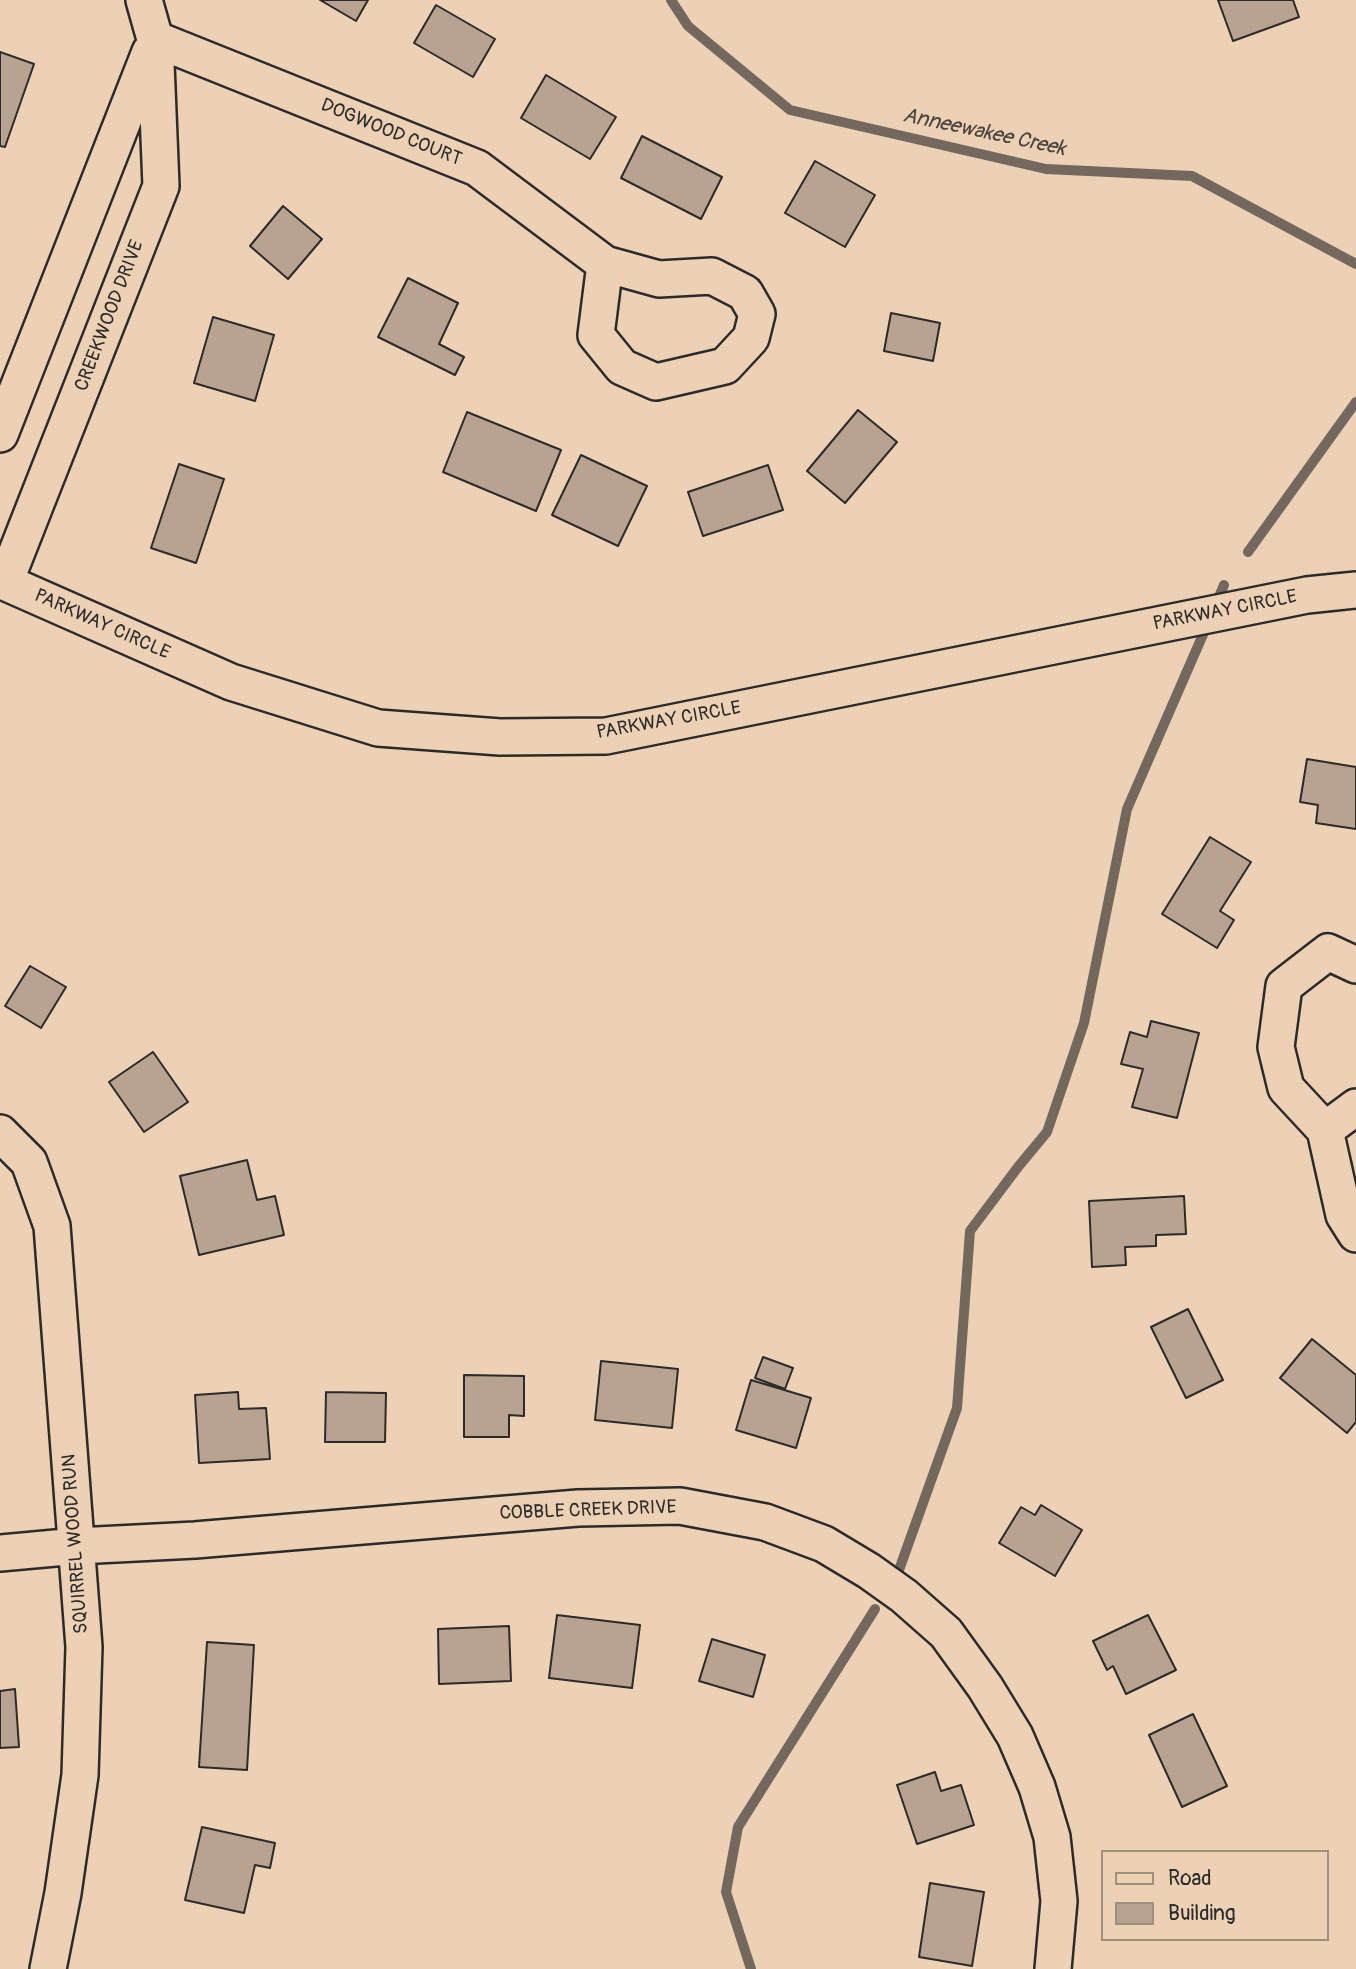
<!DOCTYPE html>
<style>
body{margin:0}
#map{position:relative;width:1356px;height:1969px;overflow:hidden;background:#edd1b4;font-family:Pangolin,sans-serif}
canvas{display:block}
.legend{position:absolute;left:1101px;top:1850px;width:228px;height:91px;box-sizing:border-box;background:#edd1b4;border:2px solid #9f8f7d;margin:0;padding:9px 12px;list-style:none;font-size:21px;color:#2b2b2b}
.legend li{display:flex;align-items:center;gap:14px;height:35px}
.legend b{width:35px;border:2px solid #9f8f7d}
</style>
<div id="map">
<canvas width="1356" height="1969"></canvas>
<ul class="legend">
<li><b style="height:9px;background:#edd1b4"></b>Road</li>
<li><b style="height:19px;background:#b7a38f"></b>Building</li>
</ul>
</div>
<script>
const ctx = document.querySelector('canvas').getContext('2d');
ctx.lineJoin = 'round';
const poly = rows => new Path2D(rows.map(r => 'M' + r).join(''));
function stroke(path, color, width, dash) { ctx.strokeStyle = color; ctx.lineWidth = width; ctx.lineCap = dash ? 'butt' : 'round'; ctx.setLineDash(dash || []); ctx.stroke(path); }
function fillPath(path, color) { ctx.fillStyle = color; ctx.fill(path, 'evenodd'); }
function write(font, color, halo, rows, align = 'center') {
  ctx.font = font + ' Pangolin,sans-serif'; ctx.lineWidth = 7; ctx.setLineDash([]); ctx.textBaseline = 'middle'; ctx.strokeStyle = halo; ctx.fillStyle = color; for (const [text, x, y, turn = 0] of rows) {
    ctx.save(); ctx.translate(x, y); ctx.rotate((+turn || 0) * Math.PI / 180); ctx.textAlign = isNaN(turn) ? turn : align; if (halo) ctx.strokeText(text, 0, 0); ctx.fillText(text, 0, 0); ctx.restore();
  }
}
const stream = poly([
 [671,0,688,26,790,110,1046,169,1192,176,1356,264],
 [1248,552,1356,402],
 [1215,606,1224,585],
 [899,1570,957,1408,970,1231,1018,1167,1047,1132,1084,1023,1127,809,1208,623],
 [751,1969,726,1892,738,1827,875,1609]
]);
const building = poly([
 [320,0,368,0,356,21,320,0],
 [1218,0,1293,0,1299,17,1233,41,1218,0],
 [436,5,495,39,473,77,414,43,436,5],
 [0,52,34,64,5,147,0,146,0,52],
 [546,75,616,117,590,159,521,118,546,75],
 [642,136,722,177,701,219,621,178,642,136],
 [815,161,875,195,845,247,785,213,815,161],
 [283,206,322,239,288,279,250,246,283,206],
 [408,278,458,303,439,344,464,357,455,375,378,337,408,278],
 [891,313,940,323,933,361,884,351,891,313],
 [213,317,274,335,255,401,194,383,213,317],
 [858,410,897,442,845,503,807,471,858,410],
 [467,412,561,450,536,511,443,472,467,412],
 [581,455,647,486,618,546,552,515,581,455],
 [179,464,224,479,196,563,151,548,179,464],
 [768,465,783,510,703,536,688,492,768,465],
 [1307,759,1356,767,1356,829,1316,823,1318,805,1300,802,1307,759],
 [1210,837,1251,862,1220,911,1234,920,1217,948,1162,914,1210,837],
 [30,966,66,987,41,1028,5,1006,30,966],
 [1151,1021,1199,1033,1177,1118,1132,1107,1143,1069,1121,1064,1130,1032,1147,1037,1151,1021],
 [153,1052,188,1102,144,1132,109,1082,153,1052],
 [247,1160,257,1200,275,1196,284,1235,199,1255,180,1176,247,1160],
 [1184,1196,1186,1234,1156,1235,1156,1246,1125,1247,1126,1265,1092,1267,1089,1201,1184,1196],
 [1188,1309,1223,1380,1186,1398,1151,1327,1188,1309],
 [1312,1339,1356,1375,1356,1422,1347,1433,1280,1378,1312,1339],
 [763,1357,793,1368,785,1389,755,1378,763,1357],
 [601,1361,678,1369,672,1428,595,1420,601,1361],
 [464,1375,524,1376,524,1416,509,1415,509,1437,464,1437,464,1375],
 [751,1380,811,1398,796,1448,736,1430,751,1380],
 [238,1392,239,1409,266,1408,270,1459,199,1463,195,1395,238,1392],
 [326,1392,386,1393,385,1442,325,1442,326,1392],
 [1041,1505,1082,1530,1055,1576,999,1543,1021,1507,1035,1515,1041,1505],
 [557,1615,640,1625,632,1688,549,1678,557,1615],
 [1148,1615,1176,1670,1126,1694,1113,1666,1107,1670,1093,1641,1148,1615],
 [509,1626,511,1681,439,1684,438,1629,509,1626],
 [712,1639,765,1655,753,1697,699,1681,712,1639],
 [207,1642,254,1645,247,1770,199,1767,207,1642],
 [15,1689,19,1747,0,1748,0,1691,15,1689],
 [1193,1714,1227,1786,1182,1807,1149,1735,1193,1714],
 [935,1772,941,1791,961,1785,974,1825,917,1844,897,1785,935,1772],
 [202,1827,275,1843,270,1868,255,1865,244,1913,185,1900,202,1827],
 [930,1883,984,1892,972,1966,919,1957,930,1883]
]);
const minor = poly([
 [155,39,477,168,605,264,659,279,712,276,745,293,757,314,751,338,725,366,656,382,622,367,596,335,605,264],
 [0,434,150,52],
 [0,580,231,682,378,728,500,737,606,736,1307,595,1356,590],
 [5,582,161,186,155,39,144,0],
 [1356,965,1328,952,1284,986,1276,1047,1286,1088,1325,1130,1356,1107],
 [1325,1130,1344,1215,1356,1234],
 [0,1133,29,1162,52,1226,84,1647,80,1775,63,1893,48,1969],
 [0,1553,77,1546,195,1540,578,1508,680,1506,765,1522,824,1544,869,1571,904,1596,946,1633,985,1687,1015,1736,1037,1787,1052,1837,1059,1901,1053,1969]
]);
const streetNames = [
 ["DOGWOOD COURT",391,133,22],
 ["CREEKWOOD DRIVE",110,316,-69],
 ["PARKWAY CIRCLE",1225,611,-11],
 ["PARKWAY CIRCLE",102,625,24],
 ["PARKWAY CIRCLE",669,721,-10],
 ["COBBLE CREEK DRIVE",588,1511,-2],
 ["SQUIRREL WOOD RUN",76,1544,-94]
];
const waterNames = [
 ["Anneewakee Creek",984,133,12]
];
stroke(stream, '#73685e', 10);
fillPath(building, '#b7a38f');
stroke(building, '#2b2b2b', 2);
stroke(minor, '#2b2b2b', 40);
stroke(minor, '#edd1b4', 35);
write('19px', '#2b2b2b', '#edd1b4', streetNames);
write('italic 21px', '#494440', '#edd1b4', waterNames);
</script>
